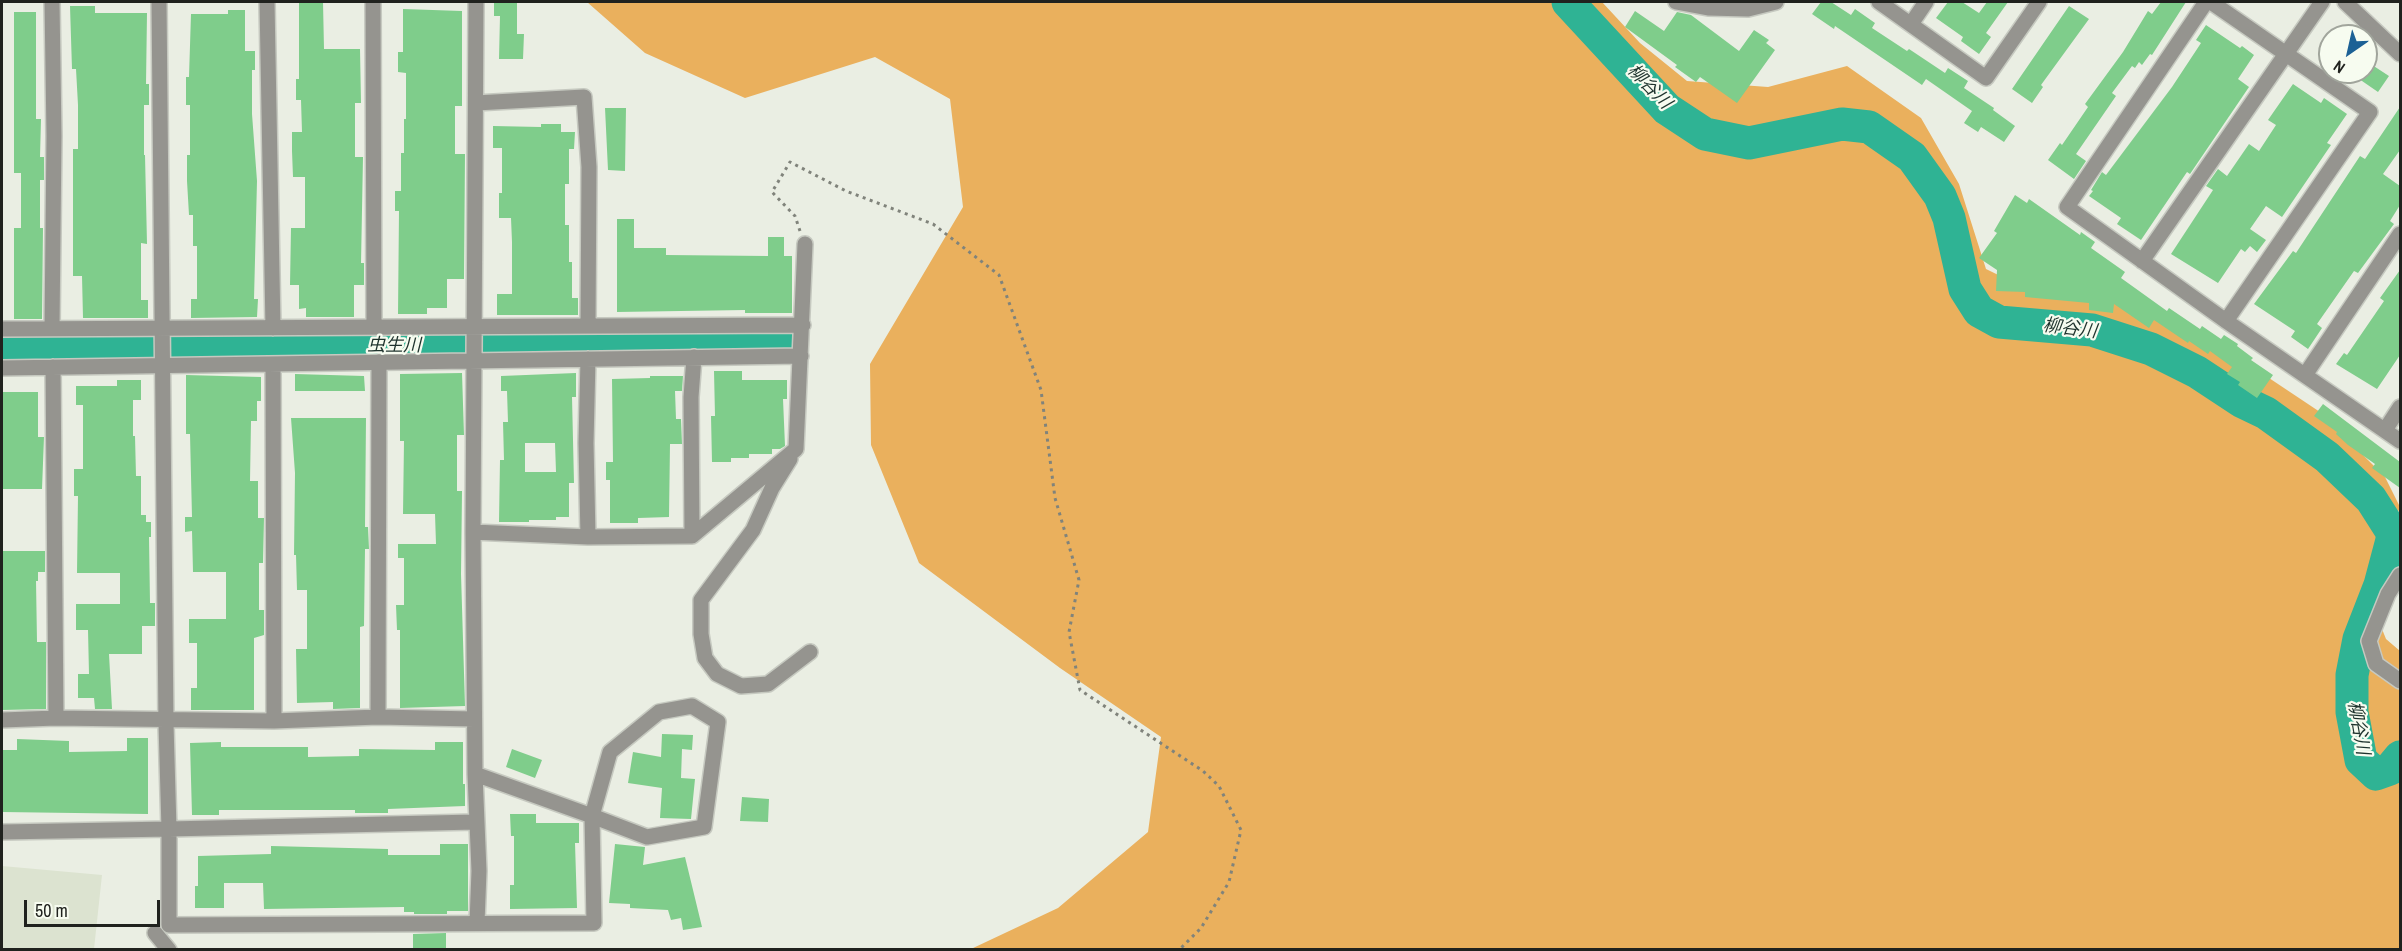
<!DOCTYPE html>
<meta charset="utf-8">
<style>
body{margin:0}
#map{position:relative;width:2402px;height:951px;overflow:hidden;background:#eaeee3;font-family:"Archivo Narrow",sans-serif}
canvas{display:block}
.frame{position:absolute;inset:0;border:3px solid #20221e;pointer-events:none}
.north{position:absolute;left:2318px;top:24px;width:60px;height:60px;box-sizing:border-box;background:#f7fcf0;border:2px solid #a1a59c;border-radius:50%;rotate:214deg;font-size:16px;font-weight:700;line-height:24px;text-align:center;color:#20221e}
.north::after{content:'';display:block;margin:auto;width:21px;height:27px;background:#1c6195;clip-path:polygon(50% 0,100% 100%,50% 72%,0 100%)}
.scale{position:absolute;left:24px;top:900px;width:136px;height:27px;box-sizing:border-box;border:3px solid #20221e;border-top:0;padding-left:8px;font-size:18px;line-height:21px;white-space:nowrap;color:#20221e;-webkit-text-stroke:4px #f7fcf0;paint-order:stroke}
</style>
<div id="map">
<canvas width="2402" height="951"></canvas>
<div class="frame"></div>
<div class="north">N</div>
<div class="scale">50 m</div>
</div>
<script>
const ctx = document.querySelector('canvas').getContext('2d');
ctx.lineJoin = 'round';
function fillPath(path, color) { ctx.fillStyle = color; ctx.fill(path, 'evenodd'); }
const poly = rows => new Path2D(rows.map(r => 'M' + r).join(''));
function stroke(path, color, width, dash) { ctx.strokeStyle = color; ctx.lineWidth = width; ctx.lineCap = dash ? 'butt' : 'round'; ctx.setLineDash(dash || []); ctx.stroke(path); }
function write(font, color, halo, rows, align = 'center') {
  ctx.font = font + ' "Archivo Narrow","Noto Sans JP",sans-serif'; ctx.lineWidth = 4.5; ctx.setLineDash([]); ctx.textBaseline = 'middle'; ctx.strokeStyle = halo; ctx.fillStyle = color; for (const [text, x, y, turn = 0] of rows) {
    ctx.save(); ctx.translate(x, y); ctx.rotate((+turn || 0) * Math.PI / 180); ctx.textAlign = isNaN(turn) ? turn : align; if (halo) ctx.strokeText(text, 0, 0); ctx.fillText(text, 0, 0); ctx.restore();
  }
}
const built = poly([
 [2,866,102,875,94,949,2,949]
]);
const forest = poly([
 [587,2,1602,2,1640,43,1687,81,1768,87,1847,66,1921,118,1959,184,1986,269,2025,288,2139,304,2248,364,2320,412,2385,477,2400,507,2368,594,2386,639,2400,651,2400,949,971,949,1058,908,1148,832,1161,737,1060,668,919,563,871,445,870,364,963,207,950,99,875,57,745,98,645,53]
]);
const river = poly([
 [1568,2,1667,109,1705,134,1749,143,1842,124,1869,127,1912,157,1940,196,1949,218,1965,289,1979,311,1999,322,2092,330,2151,349,2197,372,2241,401,2266,413,2327,457,2371,499,2392,532,2392,540,2380,585,2359,639,2352,675,2352,712,2361,760,2376,774,2390,769,2400,757],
 [2,348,786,343]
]);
const building = poly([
 [299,2,323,2,324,49,360,49,361,103,355,103,355,157,363,157,361,263,364,263,364,285,354,285,354,317,306,317,306,308,299,309,299,285,290,285,291,228,305,228,305,177,293,177,292,151,292,132,302,132,301,100,296,100,296,79,299,79],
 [494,2,517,2,517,34,524,34,523,59,499,59,500,16,494,16],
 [1821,2,1831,2,1851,15,1855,9,1875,23,1872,28,1907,51,1909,49,1945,73,1948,68,1968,81,1964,88,1994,108,1993,110,2015,126,2004,142,1981,127,1978,132,1964,123,1972,111,1926,79,1922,85,1835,26,1834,29,1812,14],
 [1948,2,1962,2,1979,13,1987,2,2008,2,1986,33,1991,37,1979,54,1961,41,1963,37,1936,18],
 [2161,2,2186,2,2152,55,2150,54,2142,65,2139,62,2135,68,2132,66,2112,93,2116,96,2076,154,2086,161,2074,179,2048,160,2060,143,2062,145,2088,107,2085,104,2123,52,2148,11,2152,14],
 [70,6,95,6,95,13,147,13,146,84,149,84,149,105,144,105,144,155,145,155,147,244,141,243,141,300,148,300,148,318,83,318,82,276,73,276,73,149,78,149,78,105,76,69,72,69],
 [2069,6,2089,19,2041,85,2043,87,2032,103,2012,89],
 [403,9,462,11,462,106,455,106,455,154,465,154,464,279,447,279,447,308,427,308,427,314,398,314,399,211,395,211,395,191,401,191,401,153,404,153,404,119,406,119,406,73,398,72,398,52,403,52],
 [228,10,245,10,245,51,255,51,255,70,252,70,252,114,257,181,254,299,258,299,257,317,191,318,191,299,197,299,197,246,193,246,193,215,189,215,187,181,187,155,190,155,190,105,186,105,186,77,189,77,191,14,228,14],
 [1635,11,1664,31,1677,12,1691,15,1739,51,1754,30,1769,40,1766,43,1775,50,1737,103,1700,77,1696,82,1675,67,1677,65,1625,27],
 [14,12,36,12,36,119,41,119,40,157,44,157,44,180,40,180,40,228,43,228,42,319,14,319,14,228,21,228,21,173,14,173],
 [2206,25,2240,48,2242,46,2254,55,2238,79,2249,87,2190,174,2187,172,2141,240,2117,224,2121,218,2089,196,2093,191,2091,190,2102,172,2106,175,2172,87,2201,43,2196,40],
 [2366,61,2389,76,2378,92,2349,72,2366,72],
 [2293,84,2321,103,2324,98,2347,114,2327,143,2331,145,2282,217,2266,206,2250,229,2266,240,2257,252,2250,246,2245,252,2241,249,2218,283,2171,254,2213,190,2206,186,2218,169,2227,176,2249,144,2259,151,2276,125,2268,120],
 [2400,107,2400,150,2383,174,2400,186,2400,205,2390,221,2394,224,2358,273,2354,271,2317,324,2322,328,2308,349,2291,337,2295,331,2254,304,2293,251,2296,253,2360,156,2365,159],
 [605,108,626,108,625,171,608,170],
 [541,124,561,124,561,132,575,132,574,149,569,149,569,184,565,184,565,225,569,225,569,262,572,262,572,298,578,298,578,315,497,315,497,294,512,294,512,242,511,218,499,218,499,193,502,193,502,148,493,148,493,126,541,127],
 [2015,195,2027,203,2029,199,2080,235,2081,232,2095,242,2091,248,2125,272,2121,278,2167,311,2169,308,2200,329,2202,326,2221,339,2224,335,2238,344,2237,346,2253,358,2251,360,2273,375,2257,398,2238,385,2240,382,2227,374,2232,367,2210,351,2208,354,2189,341,2188,343,2154,320,2149,328,2114,304,2113,313,2089,310,2089,303,2025,297,2025,292,1996,291,1997,270,1979,258,1997,233,1994,231],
 [617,219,634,219,634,248,666,248,666,255,768,256,768,237,784,237,784,256,792,256,792,313,745,313,745,310,617,312],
 [2400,270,2400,355,2377,389,2336,364,2344,353,2347,355,2384,301,2380,298],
 [714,371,742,371,742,380,787,380,787,399,783,399,785,446,780,449,772,449,772,454,749,454,749,458,731,458,731,462,712,462,711,416,715,416],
 [462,373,464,435,457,435,457,491,462,491,461,574,465,706,400,708,400,630,397,630,396,605,404,605,404,558,398,558,398,544,436,544,435,514,403,514,404,441,400,441,400,374],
 [576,373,576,397,572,397,574,483,569,483,569,517,556,517,556,520,529,520,529,522,499,522,500,460,504,460,503,422,508,422,507,391,501,391,501,376],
 [525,443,555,443,556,472,525,472],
 [295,374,364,376,365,391,295,391],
 [186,375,261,377,261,401,257,401,257,421,251,421,250,481,258,481,258,518,264,518,263,563,259,563,259,610,264,610,264,635,254,638,254,710,191,710,191,688,197,688,197,643,189,643,189,619,226,619,226,572,193,572,192,531,185,532,185,517,192,517,190,434,186,434],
 [650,376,683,376,682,391,675,391,676,419,681,419,682,444,670,444,669,517,638,518,638,523,610,523,610,480,606,480,606,462,613,462,612,379,650,378],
 [117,380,141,380,141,400,133,400,133,436,135,436,136,476,141,476,141,515,146,515,146,522,151,522,151,537,149,537,150,603,155,603,155,626,142,626,142,654,109,654,112,709,95,709,94,698,78,698,78,674,89,674,88,630,76,630,76,604,120,604,120,573,77,573,78,496,74,496,74,469,83,469,83,405,76,405,76,386,117,386],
 [2,392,38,392,38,437,44,437,42,489,2,489],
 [2323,404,2400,462,2400,488,2372,468,2375,464,2348,445,2336,434,2337,432,2314,416],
 [291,418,366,418,365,527,368,527,369,549,365,549,364,626,360,627,360,708,333,709,333,702,297,703,296,649,307,649,307,590,297,590,296,555,294,555,295,473],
 [2,551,45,551,45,572,38,572,38,581,36,581,37,642,46,642,46,709,2,710],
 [662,734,693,735,692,750,682,749,681,778,695,779,691,819,660,818,662,788,628,783,633,752,661,757],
 [127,738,148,738,148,814,2,812,2,750,17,750,17,739,69,741,69,752,127,751],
 [221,742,221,747,308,747,308,757,359,756,359,749,435,750,435,742,463,742,463,784,465,784,465,806,388,809,388,813,355,813,355,810,219,810,219,815,192,815,190,743],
 [512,749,542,760,535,778,506,767],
 [742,797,769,799,768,822,740,821],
 [510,814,536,814,536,823,579,823,579,843,575,843,577,908,510,909,510,885,514,885,514,836,511,836],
 [440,844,468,844,468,911,447,911,447,914,414,914,414,912,404,912,404,907,264,909,263,883,224,883,224,908,195,908,195,886,198,886,198,856,271,854,271,846,388,849,388,855,440,855],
 [615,844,645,847,643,865,685,857,702,927,683,930,681,918,671,920,668,910,630,908,630,904,609,903],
 [446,933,446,950,413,950,413,934]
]);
const path = poly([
 [800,231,795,216,772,192,790,162,846,191,933,224,999,275,1041,390,1055,498,1079,580,1069,632,1080,690,1203,771,1219,786,1241,830,1229,882,1201,928,1179,950]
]);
const minor = poly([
 [52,2,54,136,52,328],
 [159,2,166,724,169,829,475,822],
 [267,2,273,328],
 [373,2,374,327],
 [1676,2,1708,8,1748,9,1776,2],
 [1879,2,1986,78,2039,2],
 [2206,2,2067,207,2226,321,2400,441],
 [2211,2,2370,112,2226,321],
 [2345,2,2400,54],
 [1911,24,1926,2],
 [476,103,584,97,589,167,588,325],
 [2142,261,2322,2],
 [2,329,803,325],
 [588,359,586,443,588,537],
 [273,364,274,721],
 [53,367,56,718],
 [2,368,801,356],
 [2305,375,2400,234],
 [2385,430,2400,407],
 [790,459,772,488,753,530,701,600,701,634,705,658,717,674,741,686,768,684,810,652],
 [473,532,476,2],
 [692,536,691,397,694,357],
 [2400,575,2388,594,2369,641,2376,664,2400,681],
 [378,717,379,362],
 [2,720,56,718,274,721,378,717,474,719],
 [475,774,479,871,477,923],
 [2,832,169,829,169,925,594,923,592,816,610,752,659,712,692,706,718,722,704,827,647,837,592,816,475,774,473,532,588,537,692,536,796,449,805,244],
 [155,933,169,950]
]);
const waterNames = [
 ["柳谷川",1649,87,46],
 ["柳谷川",2070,329,7],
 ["虫生川",394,346],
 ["柳谷川",2358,728,80]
];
fillPath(built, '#dce3d0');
fillPath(forest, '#eab05d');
stroke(river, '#2fb394', 33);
fillPath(building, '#7fcd8b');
stroke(minor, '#c6c9c0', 18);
stroke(path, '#80837b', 3, [3, 4.5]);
stroke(minor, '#95948f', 15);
write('italic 18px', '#1e332d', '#f7fcf0', waterNames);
</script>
